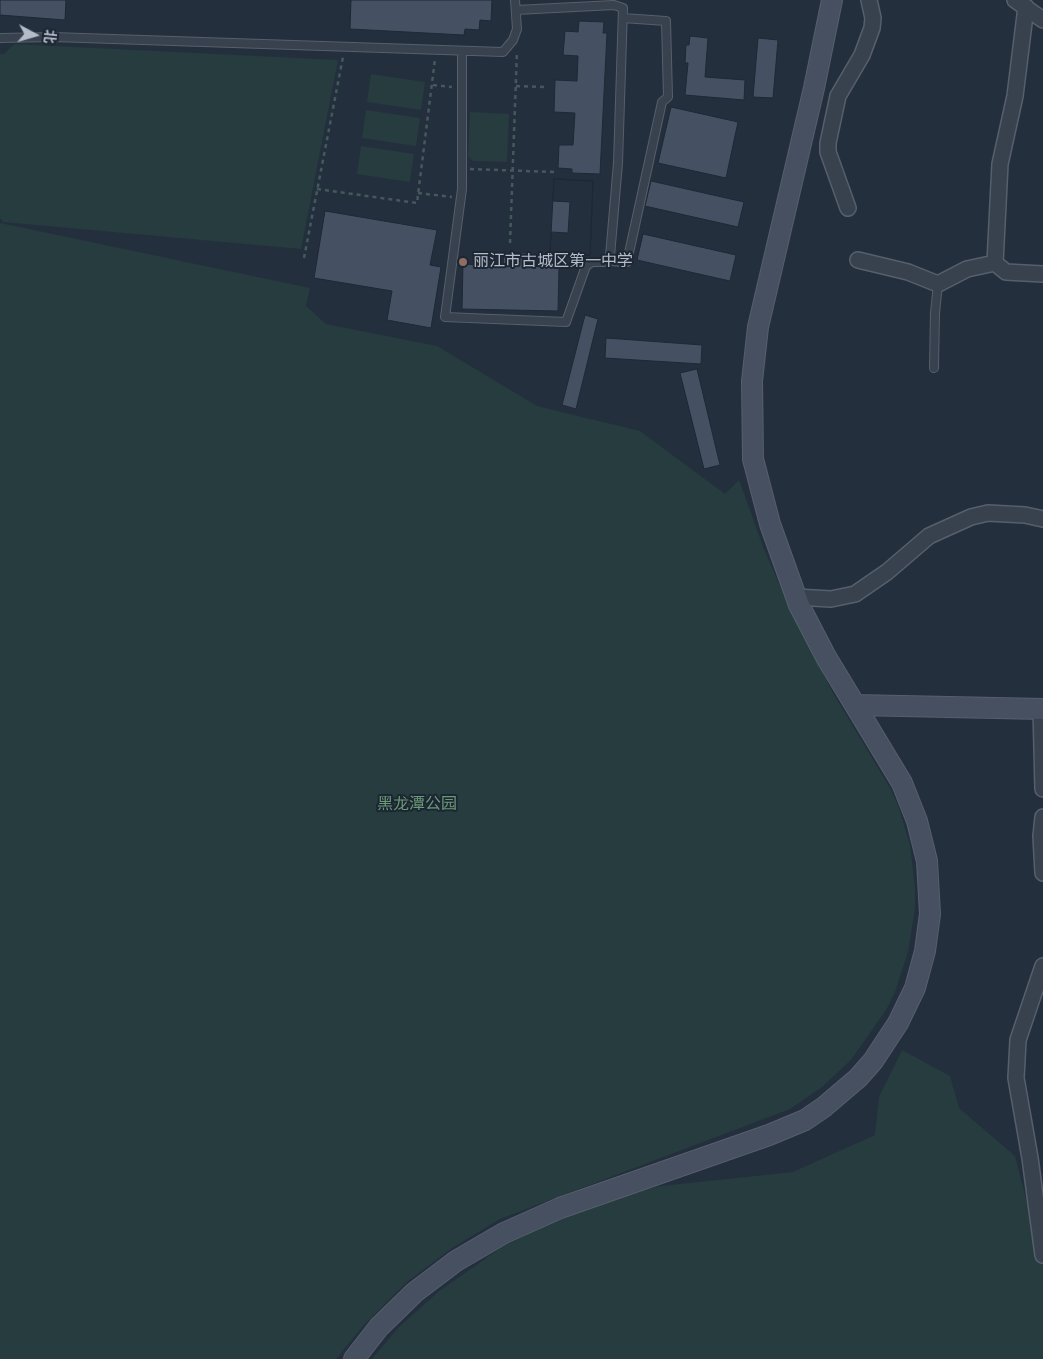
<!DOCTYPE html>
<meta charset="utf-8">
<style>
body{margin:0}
#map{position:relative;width:1043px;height:1359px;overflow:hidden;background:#242f3e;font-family:"Space Grotesk","Noto Sans SC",sans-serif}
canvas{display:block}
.north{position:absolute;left:10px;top:10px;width:50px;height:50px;-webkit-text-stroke:4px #1d2633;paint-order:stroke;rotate:96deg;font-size:14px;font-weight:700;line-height:20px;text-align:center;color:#b4bcc9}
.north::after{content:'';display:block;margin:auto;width:18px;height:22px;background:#b4bcc9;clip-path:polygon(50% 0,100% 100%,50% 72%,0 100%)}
</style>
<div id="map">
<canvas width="1043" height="1359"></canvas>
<div class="north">北</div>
</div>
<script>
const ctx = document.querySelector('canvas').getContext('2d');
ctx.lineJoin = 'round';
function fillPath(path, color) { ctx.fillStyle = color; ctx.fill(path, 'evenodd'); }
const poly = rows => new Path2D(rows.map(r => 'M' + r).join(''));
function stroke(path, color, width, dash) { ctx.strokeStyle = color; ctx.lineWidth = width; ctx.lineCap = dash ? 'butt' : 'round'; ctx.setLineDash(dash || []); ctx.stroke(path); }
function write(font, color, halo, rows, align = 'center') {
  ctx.font = font + ' "Space Grotesk","Noto Sans SC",sans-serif'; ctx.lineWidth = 4; ctx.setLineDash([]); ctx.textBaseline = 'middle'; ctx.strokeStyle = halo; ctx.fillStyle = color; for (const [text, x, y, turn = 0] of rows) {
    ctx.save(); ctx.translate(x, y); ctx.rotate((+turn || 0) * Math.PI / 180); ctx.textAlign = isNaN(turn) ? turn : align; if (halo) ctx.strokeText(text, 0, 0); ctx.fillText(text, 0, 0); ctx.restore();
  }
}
const green = poly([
 [14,44,338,60,301,249,3,222,0,218,0,54,4,54],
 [371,74,425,82,421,110,367,102],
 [366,110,420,118,416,146,362,138],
 [470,112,509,114,507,162,473,161,468,156],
 [361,146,414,154,410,182,357,174],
 [0,223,310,288,306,306,326,324,437,346,537,406,640,431,725,494,739,480,764,549,793,616,833,693,889,786,898,805,910,845,915,888,915,909,908,952,895,992,886,1010,851,1060,822,1087,790,1109,500,1219,452,1248,407,1282,363,1326,336,1359,0,1359],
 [902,1050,950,1076,959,1108,1015,1156,1031,1218,1043,1217,1043,1359,372,1359,398,1328,438,1292,502,1247,547,1223,632,1192,661,1186,793,1172,875,1135,879,1097]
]);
const building = poly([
 [0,0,66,0,65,20,0,15,0,0],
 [351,0,492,0,491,21,480,20,479,30,465,29,464,35,350,29,351,0],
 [579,21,604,22,603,33,607,33,600,174,572,173,572,169,558,168,559,145,573,145,575,113,554,112,555,80,577,81,578,56,563,55,565,31,578,32,579,21],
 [690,36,708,38,705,77,745,80,744,100,685,95,688,63,685,63,686,45,689,45,690,36],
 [758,38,778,40,773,98,753,97,758,38],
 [671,107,738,122,726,178,658,163,671,107],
 [554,179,593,181,590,255,550,253,554,179],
 [554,179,593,181,590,255,550,253,551,232,568,233,570,202,553,201,554,179],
 [651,181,744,202,738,227,645,206,651,181],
 [325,211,437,230,430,265,441,267,431,328,387,320,392,291,314,278,325,211],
 [643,234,736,255,730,281,637,260,643,234],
 [504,252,528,253,527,266,559,267,558,311,462,309,463,264,503,266,504,252],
 [585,315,598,319,576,409,562,405,585,315],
 [606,338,702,345,701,364,605,358,606,338],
 [697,369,720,465,704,469,680,373,697,369]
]);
const path = poly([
 [433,85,452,87],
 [516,86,547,87],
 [470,169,554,172],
 [317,189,417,203,435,59],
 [418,193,452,197],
 [510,243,517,51],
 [304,258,343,57]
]);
const lane = poly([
 [0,38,53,37,503,52,513,40,517,29,515,0],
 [462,51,462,189,445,317,566,322,586,266,592,262,604,262,610,256,618,163,623,8,614,5,516,10],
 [607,261,627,262,662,102,668,97,666,21,623,18],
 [934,368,935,313,938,284]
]);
const street = poly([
 [1015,0,1043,20],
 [1026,7,1015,96,1000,164,995,263,1006,272,1043,274],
 [848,208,828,152,828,143,838,96,862,55,872,28,873,18,869,0],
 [858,260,908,272,938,284,967,269,995,263],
 [796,597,831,599,855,594,887,572,929,536,971,517,988,513,1025,515,1043,519],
 [1041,708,1043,789],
 [1043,817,1041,836,1043,873],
 [1043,966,1018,1040,1016,1078,1030,1158,1043,1255]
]);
const secondary = poly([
 [855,705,1043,709],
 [354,1359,379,1327,415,1292,456,1261,504,1233,560,1208,769,1135,805,1120,824,1107,858,1078,873,1061,898,1023,915,988,925,951,930,914,927,861,917,821,902,783,826,657,799,605,770,524,753,459,752,381,758,327,814,88,832,0]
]);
const markers = [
 [463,262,5,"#8d6e63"]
];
const poiNames = [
 ["丽江市古城区第一中学",473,262]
];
const parkNames = [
 ["黑龙潭公园",417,805]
];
fillPath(green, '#263c3f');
fillPath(building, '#455162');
stroke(building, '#1f2835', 1);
stroke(lane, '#565f6c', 10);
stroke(street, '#565f6c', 18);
stroke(secondary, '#565f6c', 22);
stroke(path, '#44595c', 2.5, [4, 4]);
stroke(lane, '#38414e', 8);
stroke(street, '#38414e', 15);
stroke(secondary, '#465061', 20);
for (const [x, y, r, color] of markers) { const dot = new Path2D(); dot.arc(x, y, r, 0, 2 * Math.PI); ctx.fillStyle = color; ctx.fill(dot); stroke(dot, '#1d2633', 2); }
write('16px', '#b4bcc9', '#1d2633', poiNames, 'left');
write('16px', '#6b9a76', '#1d2633', parkNames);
</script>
